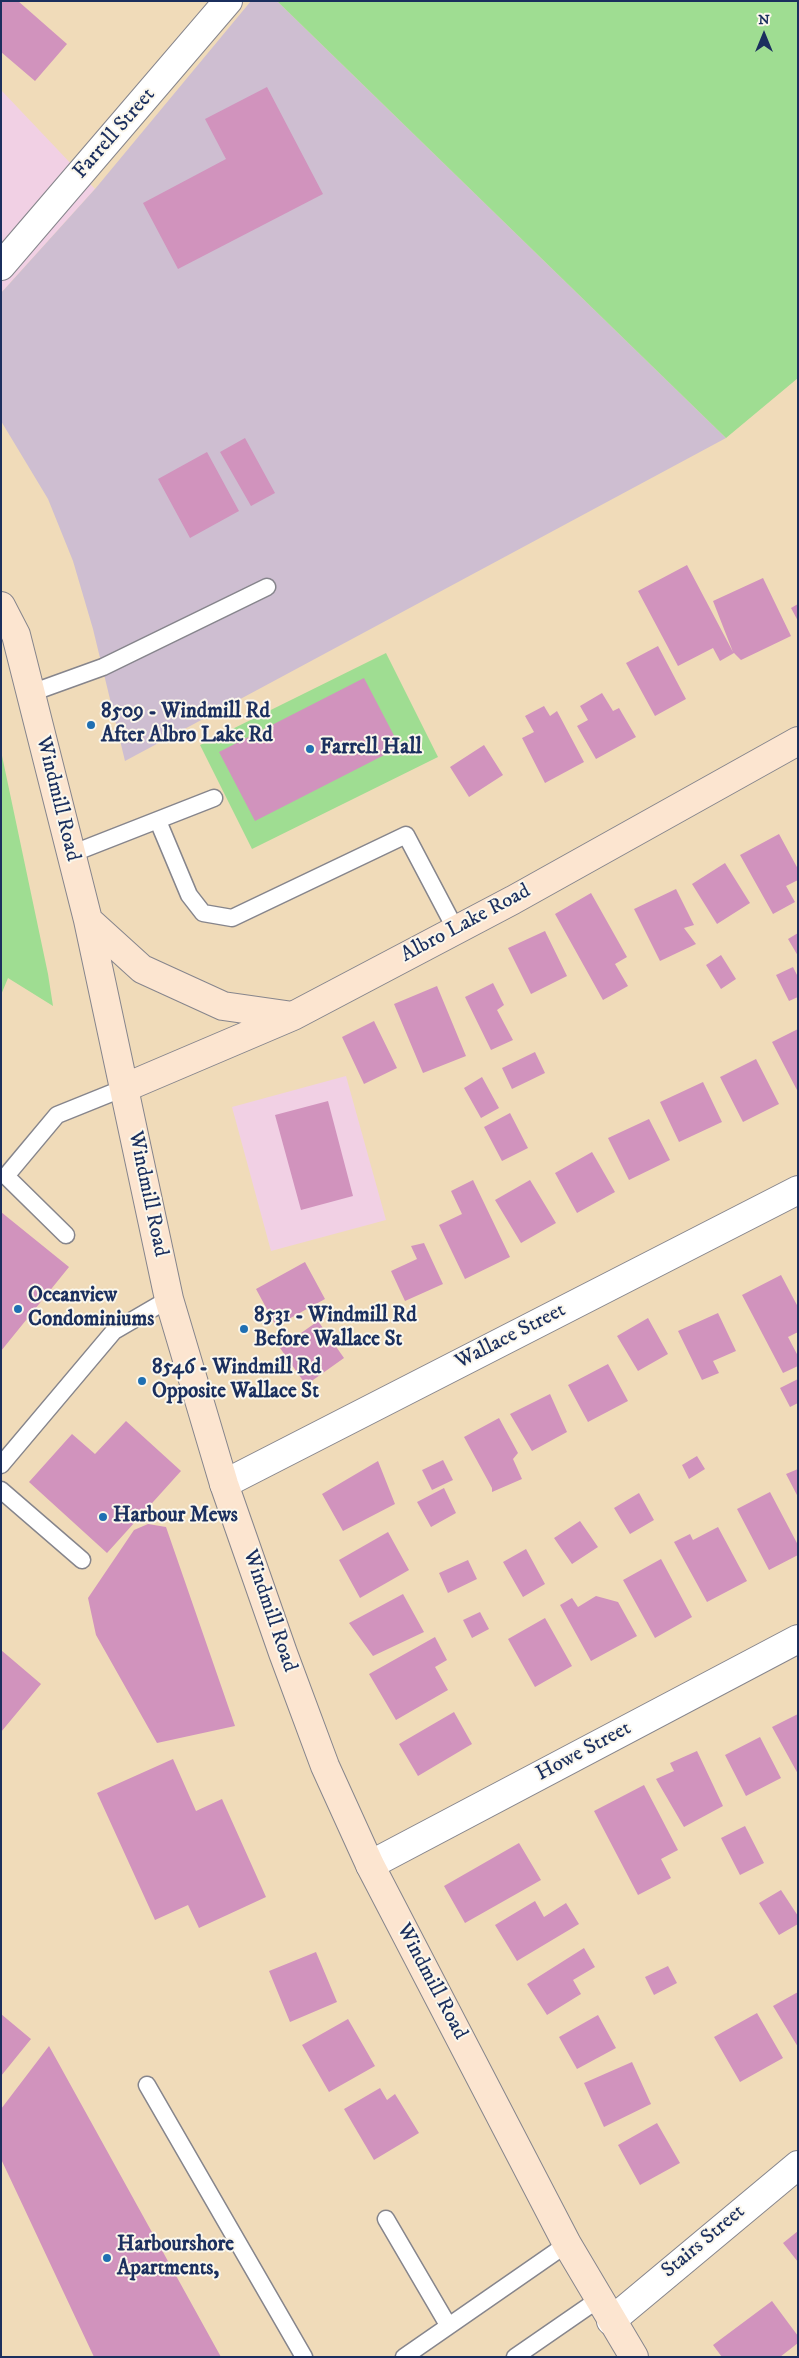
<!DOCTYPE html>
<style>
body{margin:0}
#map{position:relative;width:799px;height:2358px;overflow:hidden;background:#f0dbb9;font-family:"IM FELL DW Pica",serif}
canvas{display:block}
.frame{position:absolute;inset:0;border:2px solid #1b2f5e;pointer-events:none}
.north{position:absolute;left:739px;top:10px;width:50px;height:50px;-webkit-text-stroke:4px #fbf7ec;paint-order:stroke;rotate:0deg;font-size:14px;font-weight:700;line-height:20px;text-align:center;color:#1b2f5e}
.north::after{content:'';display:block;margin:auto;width:18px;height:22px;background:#1b2f5e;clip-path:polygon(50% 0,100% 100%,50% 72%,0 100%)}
</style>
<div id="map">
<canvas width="799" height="2358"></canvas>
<div class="frame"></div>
<div class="north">N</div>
</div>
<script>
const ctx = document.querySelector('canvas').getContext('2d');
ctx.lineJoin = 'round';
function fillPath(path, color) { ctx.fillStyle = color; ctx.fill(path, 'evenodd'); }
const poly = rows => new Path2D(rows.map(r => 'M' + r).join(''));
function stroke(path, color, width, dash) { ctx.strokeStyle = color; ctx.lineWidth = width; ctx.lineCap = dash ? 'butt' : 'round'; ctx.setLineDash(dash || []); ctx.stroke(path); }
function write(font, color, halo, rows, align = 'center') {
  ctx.font = font + ' "IM FELL DW Pica",serif'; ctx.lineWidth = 4; ctx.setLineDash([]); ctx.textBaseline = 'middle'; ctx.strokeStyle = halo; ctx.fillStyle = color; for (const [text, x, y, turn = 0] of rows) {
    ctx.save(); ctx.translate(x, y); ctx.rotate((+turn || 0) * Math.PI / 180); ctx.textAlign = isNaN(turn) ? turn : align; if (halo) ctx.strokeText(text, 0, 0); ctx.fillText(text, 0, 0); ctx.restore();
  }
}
const built = poly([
 [1,90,95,189,1,293],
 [346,1076,386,1220,271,1251,232,1107]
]);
const industrial = poly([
 [251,1,277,1,726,438,125,761,93,629,73,561,48,499,1,421,1,293,95,189]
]);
const green = poly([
 [277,1,798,1,798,378,726,438],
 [386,653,438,757,252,849,200,745],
 [1,751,48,974,53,1006,8,978,1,995]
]);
const building = poly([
 [1,1,18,1,67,44,35,81,1,52],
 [267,87,323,194,178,269,143,203,226,159,205,119],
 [245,438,275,493,251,506,220,452],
 [207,452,239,511,190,538,158,479],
 [687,565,733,652,713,601,763,578,791,636,741,660,734,653,720,661,713,648,678,666,638,591],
 [798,604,798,621,791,608],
 [658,646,686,699,655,716,626,663],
 [364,678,400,747,255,821,219,752],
 [602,693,613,711,619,708,636,737,596,759,577,726,588,720,580,706],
 [544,706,550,716,557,711,584,762,545,783,522,738,534,732,525,716],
 [484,745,503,775,469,797,450,767],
 [779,834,798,869,798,880,786,886,795,902,773,914,740,855],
 [725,863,750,903,717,924,692,884],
 [676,889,694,925,684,928,696,944,660,961,634,909],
 [591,893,627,957,615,964,628,986,603,1000,555,914],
 [545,931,567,976,531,994,508,948],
 [798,933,798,956,788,939],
 [721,955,736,979,721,989,706,965],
 [793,967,798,977,798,997,789,1001,776,975],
 [493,983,504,1005,497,1010,513,1040,491,1050,465,997],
 [437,986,466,1056,423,1073,394,1004],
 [374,1021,397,1068,364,1084,342,1037],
 [798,1029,798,1092,772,1042],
 [535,1052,545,1073,512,1089,502,1068],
 [756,1059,779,1104,743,1122,720,1077],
 [482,1077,499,1108,481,1118,464,1088],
 [703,1082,722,1122,679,1142,660,1102],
 [328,1101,353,1196,301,1210,275,1115],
 [510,1113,528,1148,502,1161,484,1127],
 [649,1119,670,1160,629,1180,608,1138],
 [592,1152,615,1192,577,1213,555,1173],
 [473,1180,510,1257,465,1279,439,1225,462,1214,451,1191],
 [530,1180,556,1223,521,1243,495,1200],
 [1,1212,69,1267,1,1351],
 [424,1243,443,1284,405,1301,391,1271,417,1259,411,1246],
 [305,1262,325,1299,276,1326,256,1289],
 [781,1275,798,1307,798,1332,788,1337,798,1356,798,1366,783,1373,742,1295],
 [718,1313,736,1351,713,1361,719,1373,702,1380,678,1331],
 [648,1318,668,1354,638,1371,617,1336],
 [318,1321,344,1358,306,1385,280,1348],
 [608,1364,628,1401,588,1422,568,1385],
 [798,1379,798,1403,790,1407,780,1388],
 [550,1394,567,1432,532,1451,510,1414],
 [499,1418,518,1453,513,1459,522,1479,492,1492,492,1488,464,1437],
 [126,1421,181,1471,107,1553,29,1482,72,1434,95,1454],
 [697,1456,705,1469,689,1479,682,1465],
 [443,1460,453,1480,432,1490,422,1470],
 [378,1461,395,1504,343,1531,322,1494],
 [798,1469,798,1497,786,1474],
 [444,1488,456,1513,431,1527,417,1502],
 [770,1492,798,1545,798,1555,769,1570,737,1509],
 [639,1493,654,1520,630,1534,614,1508],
 [580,1521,598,1547,572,1564,554,1538],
 [148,1524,166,1527,235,1726,157,1743,96,1635,88,1598,134,1530],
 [718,1527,747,1581,707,1602,674,1542,690,1534,693,1540],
 [388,1532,409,1570,360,1598,339,1560],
 [526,1549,545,1584,523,1597,503,1562],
 [661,1559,692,1617,655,1638,623,1580],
 [468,1560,477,1579,448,1593,439,1573],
 [403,1594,424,1632,373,1656,349,1623],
 [596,1596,618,1602,637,1636,591,1661,560,1605,572,1598,578,1607],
 [480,1612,489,1629,472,1638,463,1620],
 [545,1618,572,1666,535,1687,508,1639],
 [435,1637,447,1660,435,1667,448,1690,396,1720,369,1674],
 [1,1650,41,1684,1,1732],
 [454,1712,472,1744,418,1776,399,1744],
 [798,1714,798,1774,772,1727],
 [760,1737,781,1778,746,1796,725,1755],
 [697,1751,723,1806,684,1827,656,1779,674,1771,670,1763],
 [173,1759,196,1811,222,1799,266,1897,199,1928,188,1905,155,1920,97,1793],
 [644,1785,678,1850,661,1859,671,1878,638,1895,594,1811],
 [745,1826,764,1863,740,1875,721,1838],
 [519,1843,541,1880,465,1923,444,1886],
 [781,1890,798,1916,798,1924,779,1935,759,1903],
 [535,1901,544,1917,566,1903,579,1924,517,1961,495,1925],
 [584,1948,595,1967,573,1980,581,1994,547,2015,527,1984],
 [316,1952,337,2002,290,2022,269,1971],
 [668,1966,677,1983,654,1995,645,1977],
 [798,1992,798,2047,773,2006],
 [757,2013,783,2058,740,2082,714,2037],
 [1,2014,31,2039,1,2076],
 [598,2015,616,2048,577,2069,559,2037],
 [348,2019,375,2066,329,2092,302,2045],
 [49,2046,221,2357,94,2357,1,2159,1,2109],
 [632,2062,651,2104,604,2127,584,2083],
 [380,2088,387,2100,395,2094,419,2133,374,2160,344,2109],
 [657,2123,680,2163,640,2185,618,2145],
 [798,2231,798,2262,783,2243],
 [772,2301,798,2336,798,2343,780,2357,722,2357,713,2345]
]);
const lane = poly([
 [31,693,103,667,267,587],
 [158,821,189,895,203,913,232,918,406,835,456,930],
 [71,854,214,798],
 [66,1235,6,1176,57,1115,124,1088],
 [1,1465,114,1331,169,1299],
 [1,1490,82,1560],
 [147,2085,304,2357],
 [386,2219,448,2325],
 [404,2357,567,2244],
 [515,2357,599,2299]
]);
const street = poly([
 [1,266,228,1],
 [224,1484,798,1190],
 [370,1865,798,1639],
 [611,2321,798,2165]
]);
const secondary = poly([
 [1,606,16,635,88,920,169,1299,224,1484,283,1653,325,1766,370,1865,567,2244,634,2357],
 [88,920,142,969,223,1006,293,1016],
 [124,1088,293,1016,513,900,798,741]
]);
const markers = [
 [91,725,5,"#1f6fb2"],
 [310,749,5,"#1f6fb2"],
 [18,1309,5,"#1f6fb2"],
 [244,1329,5,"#1f6fb2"],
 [142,1381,5,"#1f6fb2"],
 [103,1517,5,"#1f6fb2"],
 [107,2258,5,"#1f6fb2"]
];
const streetNames = [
 ["Farrell Street",115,134,-49],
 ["Windmill Road",57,799,76],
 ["Albro Lake Road",466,924,-28],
 ["Windmill Road",147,1194,78],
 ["Wallace Street",511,1337,-27],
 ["Windmill Road",269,1611,71],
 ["Howe Street",584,1752,-28],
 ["Windmill Road",431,1982,62],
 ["Stairs Street",704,2242,-40]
];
const poiNames = [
 ["8509 - Windmill Rd",101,713],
 ["After Albro Lake Rd",101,737],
 ["Farrell Hall",320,749],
 ["Oceanview",28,1297],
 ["Condominiums",28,1321],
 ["8531 - Windmill Rd",254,1317],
 ["Before Wallace St",254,1341],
 ["8546 - Windmill Rd",152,1369],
 ["Opposite Wallace St",152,1393],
 ["Harbour Mews",113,1517],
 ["Harbourshore",117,2246],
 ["Apartments,",117,2270]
];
fillPath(built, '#f1d0e4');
fillPath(industrial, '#cebed1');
fillPath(green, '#9fdd92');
fillPath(building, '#d193bd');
stroke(lane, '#86858c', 19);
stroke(street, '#86858c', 30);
stroke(secondary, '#86858c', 30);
stroke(lane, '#fff', 16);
stroke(street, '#fff', 28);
stroke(secondary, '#fce5d0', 28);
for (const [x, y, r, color] of markers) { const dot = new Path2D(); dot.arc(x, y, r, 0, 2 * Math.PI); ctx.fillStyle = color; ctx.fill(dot); stroke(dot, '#fbf7ec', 2); }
write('21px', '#1b2f5e', '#fbf7ec', streetNames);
write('bold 21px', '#1b2f5e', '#fbf7ec', poiNames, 'left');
</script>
